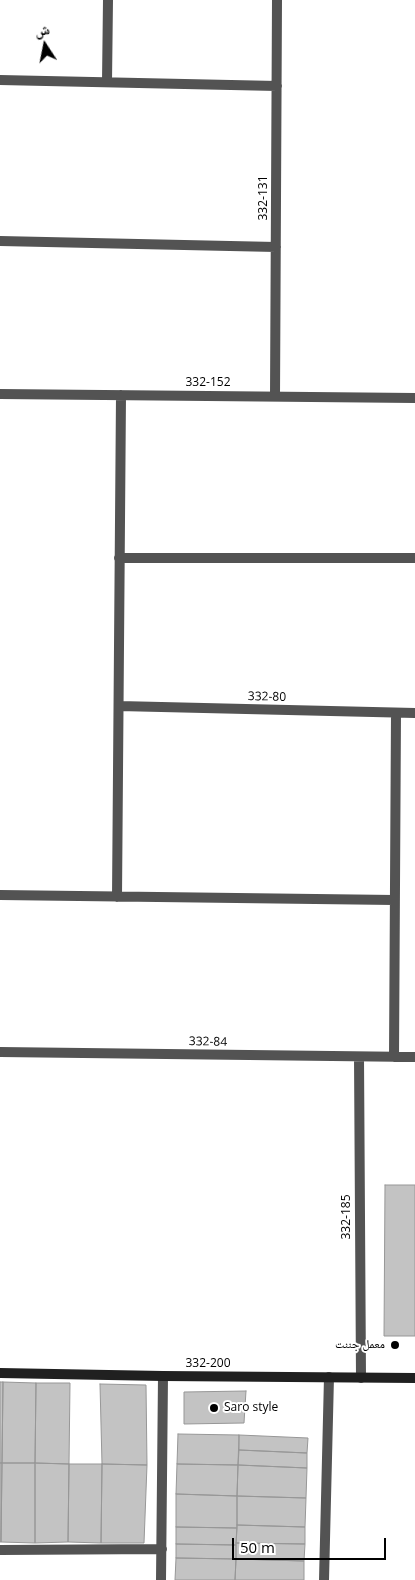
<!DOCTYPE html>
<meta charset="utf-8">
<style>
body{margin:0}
#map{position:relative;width:415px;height:1580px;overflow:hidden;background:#fff;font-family:"Open Sans","Noto Naskh Arabic",sans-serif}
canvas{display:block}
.north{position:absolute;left:20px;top:20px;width:50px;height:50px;-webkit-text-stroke:4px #fff;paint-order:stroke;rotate:349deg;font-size:14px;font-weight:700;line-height:20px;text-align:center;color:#000}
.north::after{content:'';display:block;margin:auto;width:18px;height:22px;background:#000;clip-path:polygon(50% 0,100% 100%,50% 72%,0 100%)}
.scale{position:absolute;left:232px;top:1538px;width:154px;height:22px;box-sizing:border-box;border:2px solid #000;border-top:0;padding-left:6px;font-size:15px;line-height:18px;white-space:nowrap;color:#000;-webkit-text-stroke:4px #fff;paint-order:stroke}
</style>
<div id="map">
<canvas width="415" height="1580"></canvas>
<div class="north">ش</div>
<div class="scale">50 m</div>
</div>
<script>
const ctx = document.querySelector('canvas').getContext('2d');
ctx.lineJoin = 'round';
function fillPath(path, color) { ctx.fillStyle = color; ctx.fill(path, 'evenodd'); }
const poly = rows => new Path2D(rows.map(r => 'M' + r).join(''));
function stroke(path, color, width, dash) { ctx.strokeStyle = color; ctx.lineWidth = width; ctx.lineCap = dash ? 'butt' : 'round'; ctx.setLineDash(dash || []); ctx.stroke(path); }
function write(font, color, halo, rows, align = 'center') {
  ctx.font = font + ' "Open Sans","Noto Naskh Arabic",sans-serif'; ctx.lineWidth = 4; ctx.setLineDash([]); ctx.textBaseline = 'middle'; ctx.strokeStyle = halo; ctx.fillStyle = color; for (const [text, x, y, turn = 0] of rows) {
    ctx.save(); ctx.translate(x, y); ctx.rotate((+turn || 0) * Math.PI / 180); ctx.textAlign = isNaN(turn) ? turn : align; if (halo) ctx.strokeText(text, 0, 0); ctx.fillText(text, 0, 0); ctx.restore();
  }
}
const building = poly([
 [385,1185,415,1185,415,1336,384,1336,385,1185],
 [0,1382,3,1382,2,1463,0,1463,0,1382],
 [3,1382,36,1383,35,1463,2,1463,3,1382],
 [36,1383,70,1383,69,1464,35,1463,36,1383],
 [100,1384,146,1385,147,1465,102,1464,100,1384],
 [246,1391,244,1423,184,1424,184,1392,246,1391],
 [178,1434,239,1435,238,1465,177,1464,178,1434],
 [239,1435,308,1438,307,1453,239,1450,239,1435],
 [239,1450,307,1453,307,1468,238,1465,239,1450],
 [0,1463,2,1463,1,1542,0,1542,0,1463],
 [2,1463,35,1463,35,1543,1,1542,2,1463],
 [35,1463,69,1464,68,1542,35,1543,35,1463],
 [69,1464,102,1464,101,1543,68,1542,69,1464],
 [102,1464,147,1465,144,1543,101,1543,102,1464],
 [177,1464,238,1465,237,1496,176,1494,177,1464],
 [238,1465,307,1468,306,1498,237,1496,238,1465],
 [176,1494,237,1496,237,1528,176,1527,176,1494],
 [237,1496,306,1498,305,1527,237,1525,237,1496],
 [237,1525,305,1527,305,1544,236,1543,237,1525],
 [176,1527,237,1528,236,1545,176,1544,176,1527],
 [236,1543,305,1544,304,1561,236,1559,236,1543],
 [176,1544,236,1545,236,1559,176,1558,176,1544],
 [176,1558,236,1559,235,1580,175,1580,176,1558],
 [236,1559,304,1561,304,1580,235,1580,236,1559]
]);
const street = poly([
 [0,80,277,86],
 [107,82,108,0],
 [0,241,276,247],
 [0,394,415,398],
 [275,396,277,0],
 [119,558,415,558],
 [119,706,415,713],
 [0,895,394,900],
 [117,897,121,395],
 [0,1052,415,1057],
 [359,1057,361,1378],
 [394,1057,396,713],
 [0,1550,162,1549],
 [161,1580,163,1376],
 [324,1580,329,1377]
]);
const secondary = poly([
 [0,1373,163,1376,415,1378]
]);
const markers = [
 [395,1345,5,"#000"],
 [214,1408,5,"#000"]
];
const streetNames = [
 ["332-131",264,198,-90],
 ["332-152",208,383],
 ["332-80",267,697,1],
 ["332-84",208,1042,1],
 ["332-185",347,1217,-90],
 ["332-200",208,1364]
];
const poiNames = [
 ["معمل جننت",385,1345],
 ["Saro style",224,1408,"left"]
];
fillPath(building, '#c3c3c3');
stroke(building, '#979797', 1);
stroke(street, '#535353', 10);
stroke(secondary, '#202020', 10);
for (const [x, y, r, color] of markers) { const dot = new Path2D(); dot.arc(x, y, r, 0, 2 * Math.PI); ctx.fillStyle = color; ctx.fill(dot); stroke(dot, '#fff', 2); }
write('12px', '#000', '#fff', streetNames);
write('12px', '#000', '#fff', poiNames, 'right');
</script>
